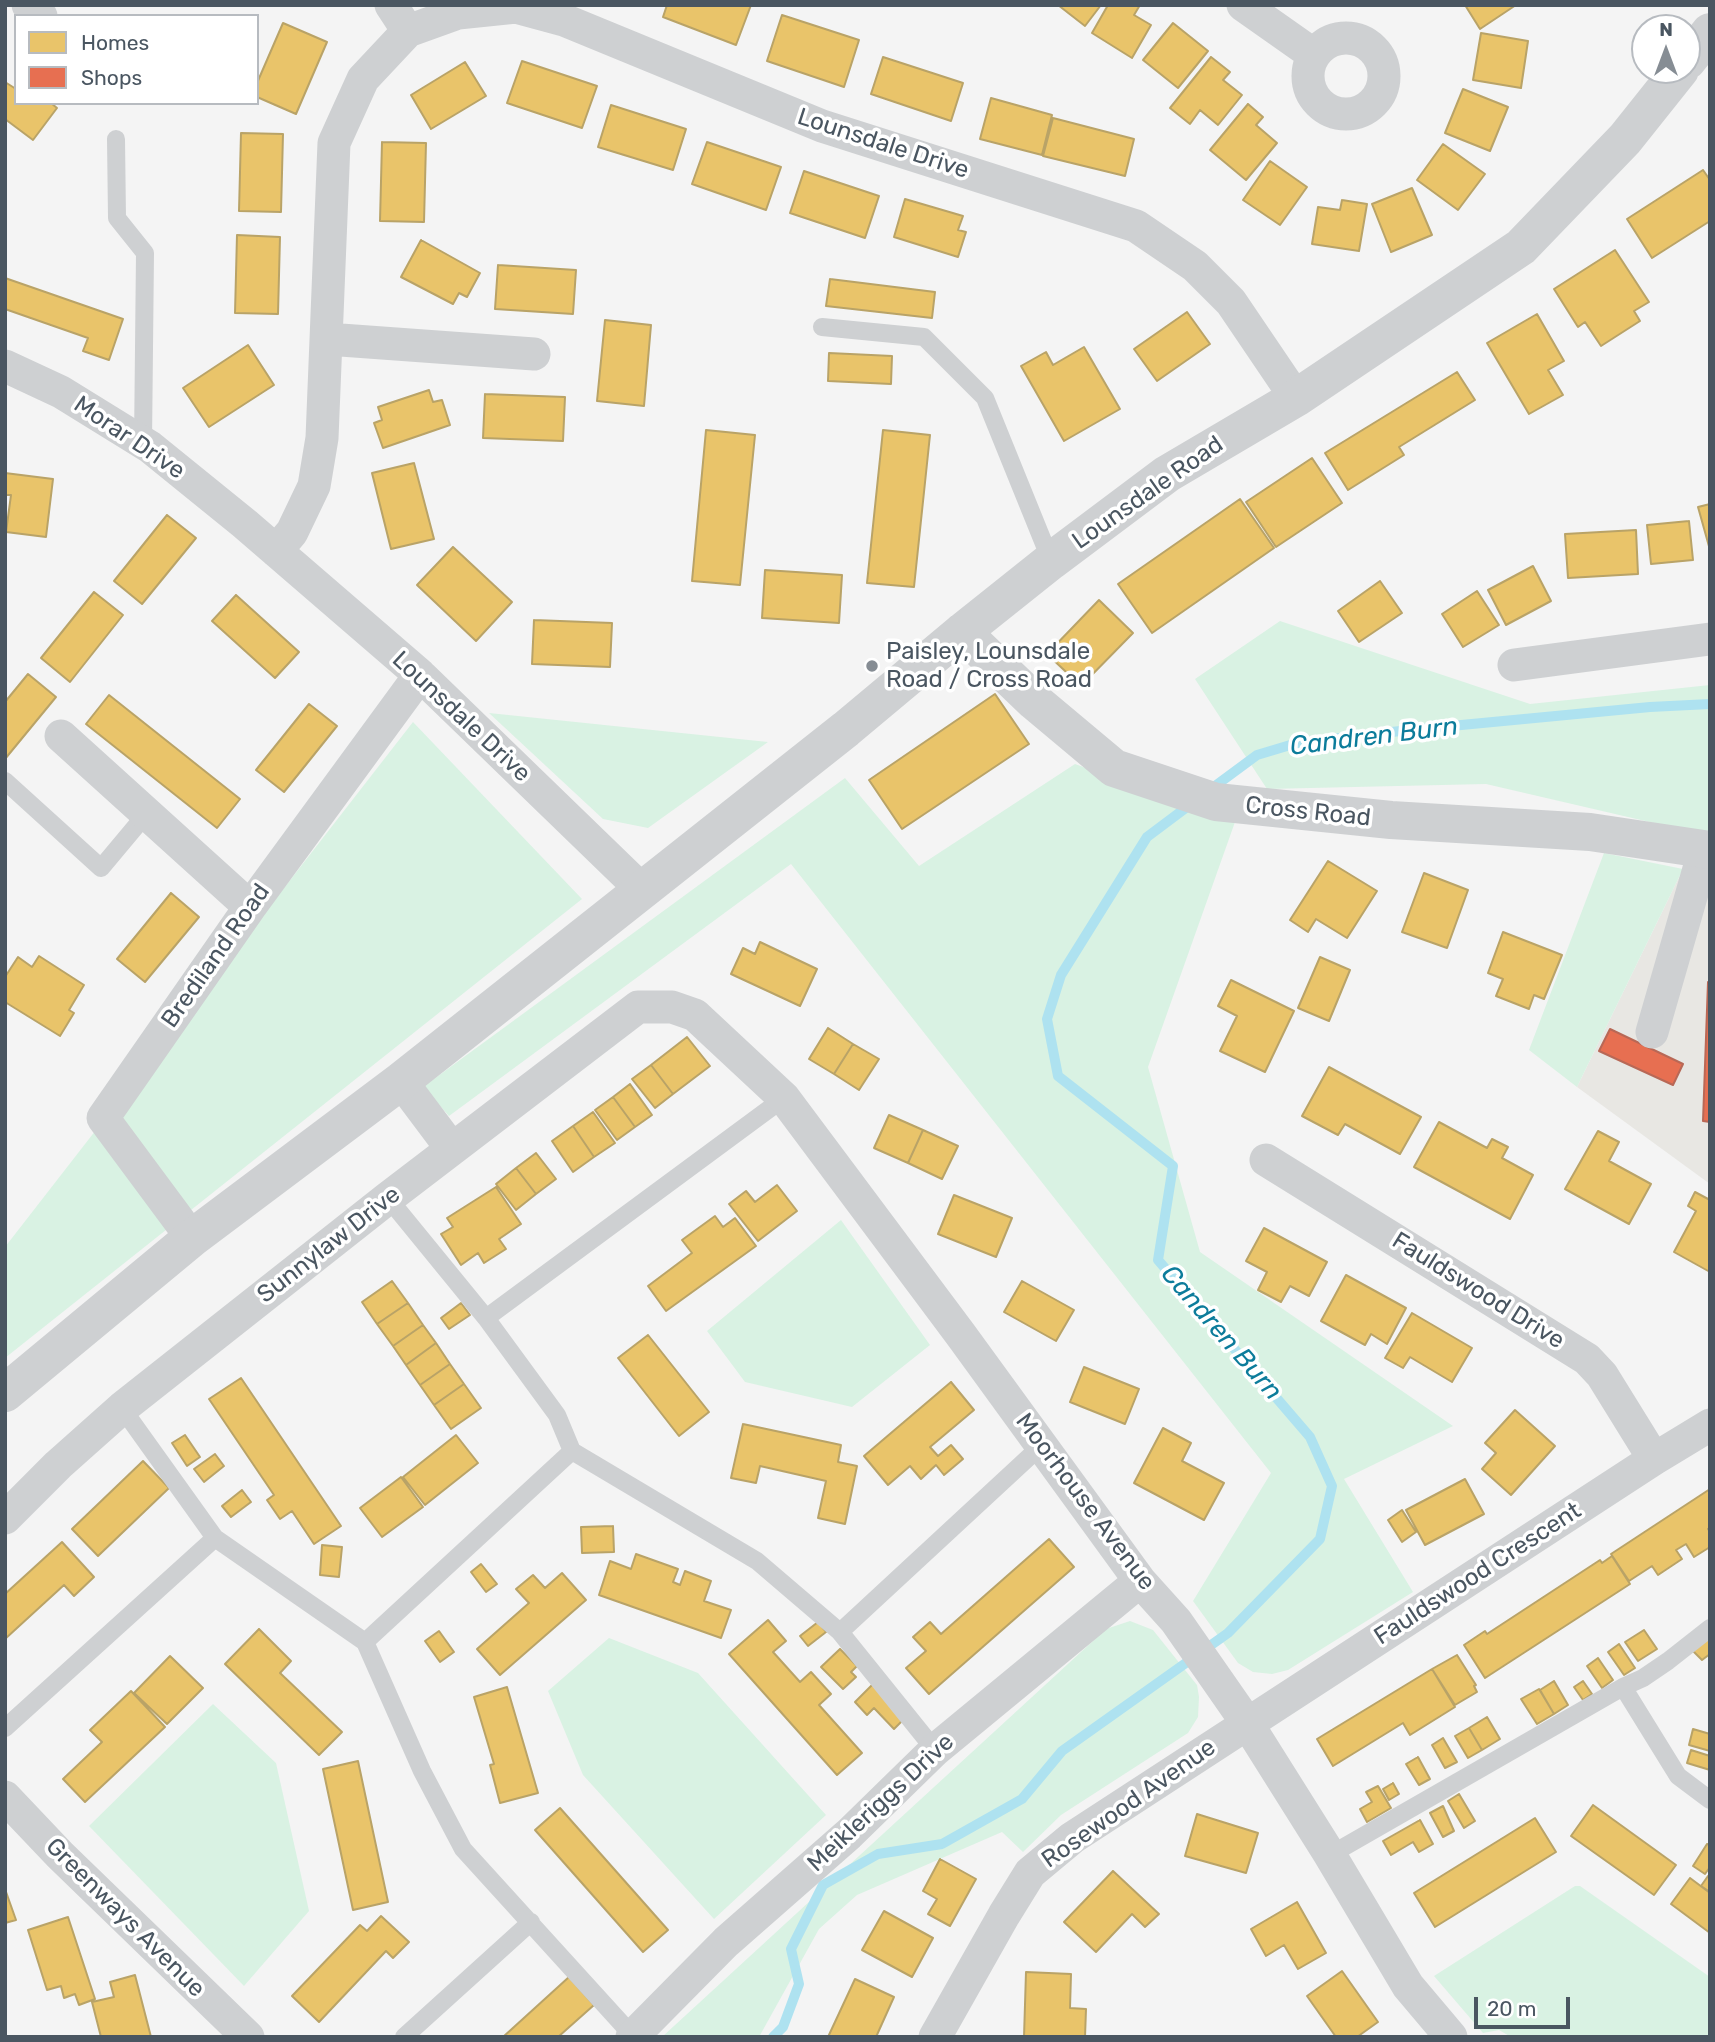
<!DOCTYPE html>
<style>
body{margin:0}
#map{position:relative;width:1715px;height:2042px;overflow:hidden;background:#f4f4f4;font-family:Rubik,sans-serif}
canvas{display:block}
.frame{position:absolute;inset:0;border:7px solid #4a5661;pointer-events:none}
.legend{position:absolute;left:14px;top:14px;width:245px;height:91px;box-sizing:border-box;background:#fff;border:2px solid #b7bbc0;margin:0;padding:9px 12px;list-style:none;font-size:21px;color:#4a5661}
.legend li{display:flex;align-items:center;gap:14px;height:35px}
.legend b{width:35px;border:2px solid #b7bbc0}
.north{position:absolute;left:1631px;top:14px;width:70px;height:70px;box-sizing:border-box;background:#fff;border:2px solid #b7bbc0;border-radius:50%;rotate:0deg;font-size:19px;font-weight:700;line-height:28px;text-align:center;color:#4a5661}
.north::after{content:'';display:block;margin:auto;width:24px;height:32px;background:#868d94;clip-path:polygon(50% 0,100% 100%,50% 72%,0 100%)}
.scale{position:absolute;left:1474px;top:1997px;width:96px;height:32px;box-sizing:border-box;border:4px solid #4a5661;border-top:0;padding-left:9px;font-size:21px;line-height:24px;white-space:nowrap;color:#4a5661;-webkit-text-stroke:5px #fff;paint-order:stroke}
</style>
<div id="map">
<canvas width="1715" height="2042"></canvas>
<div class="frame"></div>
<ul class="legend">
<li><b style="height:19px;background:#e9c46a"></b>Homes</li>
<li><b style="height:19px;background:#e76f51"></b>Shops</li>
</ul>
<div class="north">N</div>
<div class="scale">20 m</div>
</div>
<script>
const ctx = document.querySelector('canvas').getContext('2d');
ctx.lineJoin = 'round';
function fillPath(path, color) { ctx.fillStyle = color; ctx.fill(path, 'evenodd'); }
const poly = rows => new Path2D(rows.map(r => 'M' + r).join(''));
function stroke(path, color, width, dash) { ctx.strokeStyle = color; ctx.lineWidth = width; ctx.lineCap = dash ? 'butt' : 'round'; ctx.setLineDash(dash || []); ctx.stroke(path); }
function write(font, color, halo, rows, align = 'center') {
  ctx.font = font + ' Rubik,sans-serif'; ctx.lineWidth = 7; ctx.setLineDash([]); ctx.textBaseline = 'middle'; ctx.strokeStyle = halo; ctx.fillStyle = color; for (const [text, x, y, turn = 0] of rows) {
    ctx.save(); ctx.translate(x, y); ctx.rotate((+turn || 0) * Math.PI / 180); ctx.textAlign = isNaN(turn) ? turn : align; if (halo) ctx.strokeText(text, 0, 0); ctx.fillText(text, 0, 0); ctx.restore();
  }
}
const commercial = poly([
 [1683,869,1710,876,1710,1184,1577,1087]
]);
const green = poly([
 [1280,621,1530,704,1710,685,1710,838,1671,827,1486,784,1267,789,1195,679],
 [489,713,768,742,648,828,603,819],
 [413,722,582,899,5,1358,5,1247],
 [1075,764,1235,822,1148,1067,1200,1252,1453,1426,1344,1479,1413,1592,1288,1670,1272,1674,1253,1672,1238,1663,1193,1601,1271,1473,791,864,449,1116,423,1087,845,778,919,866],
 [1604,853,1683,869,1577,1087,1529,1050],
 [841,1220,930,1345,852,1407,745,1382,707,1331],
 [1130,1621,1153,1630,1197,1685,1199,1697,1198,1717,1188,1733,1061,1815,1023,1852,1002,1832,857,1895,819,1929,759,2037,662,2037,1106,1629],
 [609,1638,698,1673,826,1815,714,1919,583,1775,548,1691],
 [213,1704,276,1763,309,1911,244,1986,89,1826],
 [1575,1886,1580,1886,1710,1977,1710,2037,1511,2037,1499,2030,1483,2033,1434,1976]
]);
const homes = poly([
 [667,5,751,5,736,45,663,17,667,5],
 [1058,5,1101,5,1085,26,1058,5],
 [1108,5,1140,5,1134,15,1151,25,1132,58,1092,33,1108,5],
 [1465,5,1516,5,1480,29,1465,5],
 [782,15,859,40,844,87,767,61,782,15],
 [283,23,327,42,296,114,257,97,257,83,283,23],
 [1173,23,1208,51,1178,88,1143,60,1173,23],
 [1481,33,1528,41,1521,88,1473,80,1481,33],
 [883,57,963,83,951,121,871,94,883,57],
 [1211,57,1230,72,1223,80,1242,95,1218,125,1200,110,1190,124,1170,108,1211,57],
 [522,61,597,86,582,128,507,103,522,61],
 [465,62,486,96,431,129,411,95,465,62],
 [5,82,16,89,16,103,51,103,57,108,33,140,5,119,5,82],
 [1463,89,1508,107,1490,151,1445,133,1463,89],
 [991,98,1052,115,1042,155,980,139,991,98],
 [1248,104,1263,117,1256,125,1277,143,1246,180,1210,150,1248,104],
 [611,105,686,129,673,170,598,147,611,105],
 [1053,118,1134,139,1125,176,1043,156,1053,118],
 [241,133,283,134,281,212,239,211,241,133],
 [382,142,426,143,424,222,380,221,382,142],
 [707,142,781,167,766,210,692,184,707,142],
 [1443,144,1485,174,1458,210,1417,180,1443,144],
 [1270,161,1307,187,1280,225,1243,200,1270,161],
 [1703,170,1710,180,1710,221,1652,258,1627,219,1703,170],
 [804,171,879,196,865,238,790,213,804,171],
 [1412,188,1432,235,1391,252,1372,204,1412,188],
 [905,199,963,216,958,230,966,232,958,257,894,237,905,199],
 [1342,200,1367,204,1359,251,1312,244,1318,207,1340,210,1342,200],
 [237,235,280,237,278,314,235,313,237,235],
 [421,240,480,273,467,297,459,293,453,304,401,277,421,240],
 [1615,250,1649,302,1634,311,1640,321,1601,346,1585,322,1578,327,1554,289,1615,250],
 [498,265,576,270,573,314,495,309,498,265],
 [5,278,123,319,109,360,83,351,88,338,5,309,5,278],
 [830,279,935,292,932,318,826,306,830,279],
 [1187,312,1210,344,1157,381,1134,349,1187,312],
 [1537,314,1564,361,1548,370,1563,395,1529,414,1487,343,1537,314],
 [605,320,651,325,644,406,597,401,605,320],
 [248,345,274,385,209,427,183,388,248,345],
 [1084,347,1120,409,1064,441,1021,366,1046,352,1053,365,1084,347],
 [829,353,892,356,891,384,828,381,829,353],
 [1457,372,1475,400,1399,447,1404,455,1348,490,1325,453,1457,372],
 [429,390,433,402,442,400,450,425,383,448,374,423,382,420,378,407,429,390],
 [485,394,565,397,563,441,483,438,485,394],
 [706,430,755,435,740,585,692,581,706,430],
 [883,430,930,435,914,587,867,583,883,430],
 [1312,458,1342,503,1276,547,1246,502,1312,458],
 [414,463,434,539,391,549,372,473,414,463],
 [5,473,53,479,46,537,6,532,11,495,5,495,5,473],
 [1240,499,1274,548,1152,633,1118,584,1240,499],
 [1710,504,1710,550,1698,507,1710,504],
 [167,515,196,538,142,604,114,581,167,515],
 [1689,521,1693,560,1651,564,1647,525,1689,521],
 [1636,530,1638,574,1568,578,1565,534,1636,530],
 [453,547,512,602,476,641,417,585,453,547],
 [1533,566,1551,601,1506,625,1488,590,1533,566],
 [765,570,842,575,839,623,762,618,765,570],
 [1380,581,1402,613,1359,642,1338,611,1380,581],
 [1477,591,1499,625,1463,647,1442,614,1477,591],
 [94,592,123,615,70,682,41,658,94,592],
 [236,595,299,652,275,678,212,621,236,595],
 [1099,600,1133,633,1081,686,1047,654,1099,600],
 [534,620,612,623,610,667,532,664,534,620],
 [28,674,56,697,5,759,5,702,28,674],
 [995,694,1029,744,902,829,869,780,995,694],
 [109,695,240,799,217,828,86,724,109,695],
 [309,704,337,726,284,792,256,770,309,704],
 [1328,861,1377,891,1347,938,1316,919,1308,932,1290,920,1328,861],
 [1424,873,1468,890,1447,948,1402,932,1424,873],
 [171,893,199,917,145,982,117,959,171,893],
 [1503,932,1562,955,1544,999,1534,995,1529,1009,1496,996,1503,979,1488,973,1503,932],
 [760,942,817,969,800,1006,731,974,743,948,755,954,760,942],
 [39,956,84,985,69,1010,74,1013,60,1036,5,1002,5,977,18,957,32,967,39,956],
 [1320,957,1350,970,1329,1021,1298,1008,1320,957],
 [1231,980,1294,1011,1265,1072,1220,1051,1237,1016,1218,1006,1231,980],
 [828,1028,853,1044,834,1074,809,1059,828,1028],
 [687,1037,710,1066,673,1094,651,1065,687,1037],
 [853,1044,879,1059,859,1090,834,1074,853,1044],
 [651,1065,673,1094,655,1108,632,1079,651,1065],
 [1329,1067,1421,1117,1400,1154,1345,1124,1338,1135,1302,1116,1329,1067],
 [630,1084,652,1115,635,1127,613,1097,630,1084],
 [613,1097,635,1127,617,1140,595,1110,613,1097],
 [593,1112,615,1143,594,1157,573,1126,593,1112],
 [889,1115,923,1130,908,1163,874,1148,889,1115],
 [1439,1122,1487,1148,1492,1139,1508,1147,1502,1158,1533,1175,1510,1219,1414,1167,1439,1122],
 [573,1126,594,1157,573,1172,552,1141,573,1126],
 [923,1130,958,1146,942,1179,908,1163,923,1130],
 [1598,1131,1619,1142,1609,1161,1651,1184,1629,1224,1565,1189,1598,1131],
 [536,1153,556,1179,536,1194,516,1168,536,1153],
 [516,1168,536,1194,516,1210,496,1184,516,1168],
 [777,1185,797,1211,758,1241,729,1204,746,1191,755,1202,777,1185],
 [496,1187,521,1224,499,1239,506,1249,484,1263,478,1253,461,1265,441,1234,453,1227,447,1218,496,1187],
 [1695,1192,1710,1200,1710,1272,1674,1252,1696,1211,1688,1206,1695,1192],
 [954,1195,1012,1218,996,1257,938,1234,954,1195],
 [715,1216,723,1227,735,1218,756,1246,666,1311,648,1286,692,1253,682,1240,715,1216],
 [1264,1228,1327,1262,1309,1296,1290,1286,1281,1302,1258,1290,1267,1272,1246,1261,1264,1228],
 [1346,1275,1406,1308,1387,1344,1371,1334,1365,1345,1321,1321,1346,1275],
 [392,1281,408,1303,377,1324,362,1302,392,1281],
 [1022,1281,1074,1310,1056,1341,1004,1312,1022,1281],
 [408,1303,423,1325,393,1346,377,1324,408,1303],
 [461,1303,470,1315,449,1329,441,1318,461,1303],
 [1412,1313,1472,1348,1452,1382,1410,1357,1403,1368,1385,1358,1412,1313],
 [423,1325,436,1343,406,1365,393,1346,423,1325],
 [648,1335,709,1412,679,1436,618,1358,648,1335],
 [436,1343,450,1364,420,1385,406,1365,436,1343],
 [450,1364,464,1384,434,1405,420,1385,450,1364],
 [1084,1367,1139,1389,1125,1424,1070,1402,1084,1367],
 [241,1378,341,1526,314,1544,292,1511,280,1519,267,1500,274,1495,209,1399,241,1378],
 [951,1382,974,1410,930,1447,938,1456,951,1445,963,1459,944,1475,936,1465,921,1479,910,1466,888,1485,864,1456,951,1382],
 [464,1384,481,1408,451,1429,434,1405,464,1384],
 [1515,1410,1555,1446,1511,1495,1482,1469,1496,1453,1485,1443,1515,1410],
 [743,1424,841,1445,838,1462,857,1466,845,1524,818,1518,826,1481,760,1466,756,1483,731,1478,743,1424],
 [1163,1428,1191,1443,1182,1461,1224,1483,1204,1520,1134,1483,1163,1428],
 [185,1435,200,1457,187,1466,172,1443,185,1435],
 [456,1435,478,1463,425,1505,403,1477,456,1435],
 [215,1454,224,1466,204,1482,194,1469,215,1454],
 [143,1461,169,1488,98,1556,72,1529,143,1461],
 [401,1477,423,1507,382,1537,360,1508,401,1477],
 [1465,1479,1484,1514,1425,1545,1406,1510,1465,1479],
 [1710,1489,1710,1528,1708,1529,1710,1532,1710,1547,1694,1557,1686,1544,1676,1550,1682,1559,1658,1575,1652,1566,1629,1581,1611,1554,1710,1489],
 [242,1490,251,1502,231,1517,222,1506,242,1490],
 [1402,1510,1416,1532,1402,1542,1388,1520,1402,1510],
 [613,1526,614,1552,582,1553,581,1527,613,1526],
 [1049,1539,1074,1567,929,1694,906,1668,926,1651,913,1637,930,1622,941,1634,1049,1539],
 [62,1542,94,1577,74,1596,64,1585,5,1639,5,1594,62,1542],
 [322,1545,342,1547,339,1577,320,1575,322,1545],
 [636,1554,678,1569,673,1582,680,1585,685,1571,711,1581,704,1601,731,1610,721,1638,599,1595,610,1561,631,1569,636,1554],
 [1612,1556,1630,1584,1485,1678,1464,1645,1485,1631,1487,1634,1600,1560,1602,1563,1612,1556],
 [481,1564,497,1584,486,1592,471,1572,481,1564],
 [562,1573,586,1600,500,1675,477,1649,529,1603,516,1589,533,1575,545,1588,562,1573],
 [768,1620,786,1641,773,1652,800,1682,811,1672,831,1694,819,1705,862,1753,837,1775,729,1654,768,1620],
 [818,1622,826,1632,808,1646,800,1636,818,1622],
 [259,1629,291,1661,280,1673,342,1732,319,1755,225,1664,259,1629],
 [1644,1630,1657,1649,1638,1661,1625,1642,1644,1630],
 [439,1631,454,1652,440,1662,425,1641,439,1631],
 [1710,1637,1710,1654,1702,1660,1693,1651,1710,1637],
 [1619,1644,1635,1668,1624,1675,1608,1652,1619,1644],
 [840,1649,857,1666,851,1672,856,1677,843,1689,821,1667,840,1649],
 [1457,1655,1476,1685,1474,1686,1477,1692,1455,1705,1432,1669,1457,1655],
 [170,1656,203,1688,167,1724,134,1693,170,1656],
 [1598,1658,1613,1680,1602,1688,1587,1666,1598,1658],
 [1432,1669,1455,1707,1410,1735,1403,1723,1333,1766,1317,1739,1432,1669],
 [1554,1681,1568,1705,1554,1714,1540,1690,1554,1681],
 [1583,1681,1592,1694,1583,1700,1574,1687,1583,1681],
 [873,1684,906,1717,894,1729,874,1708,867,1715,855,1702,873,1684],
 [507,1687,538,1793,500,1803,490,1765,494,1764,474,1697,507,1687],
 [1539,1689,1554,1714,1537,1724,1521,1699,1539,1689],
 [131,1691,165,1727,85,1802,63,1779,102,1742,90,1730,131,1691],
 [1487,1717,1500,1739,1482,1750,1469,1728,1487,1717],
 [1469,1728,1482,1750,1468,1758,1455,1736,1469,1728],
 [1693,1729,1710,1734,1710,1751,1689,1745,1693,1729],
 [1443,1738,1457,1762,1445,1768,1432,1745,1443,1738],
 [1691,1750,1710,1756,1710,1770,1687,1763,1691,1750],
 [1418,1757,1430,1779,1419,1785,1406,1764,1418,1757],
 [358,1761,388,1902,353,1910,323,1769,358,1761],
 [1393,1783,1399,1794,1389,1800,1383,1789,1393,1783],
 [1378,1786,1391,1808,1367,1822,1360,1809,1372,1802,1366,1792,1378,1786],
 [1459,1794,1475,1821,1464,1828,1448,1801,1459,1794],
 [1593,1805,1676,1865,1654,1895,1571,1836,1593,1805],
 [1443,1806,1454,1831,1443,1837,1430,1813,1443,1806],
 [560,1808,668,1930,643,1952,535,1830,560,1808],
 [1197,1814,1258,1833,1246,1873,1185,1856,1197,1814],
 [1535,1818,1556,1852,1435,1927,1414,1893,1535,1818],
 [1420,1820,1433,1844,1419,1852,1413,1842,1391,1855,1383,1841,1420,1820],
 [1707,1844,1710,1845,1710,1867,1705,1874,1693,1866,1707,1844],
 [940,1859,976,1879,950,1926,928,1914,937,1899,923,1891,940,1859],
 [1113,1871,1159,1914,1145,1927,1132,1914,1096,1952,1064,1922,1113,1871],
 [1708,1876,1710,1877,1710,1892,1701,1886,1708,1876],
 [1690,1878,1710,1893,1710,1933,1671,1904,1690,1878],
 [5,1889,16,1920,5,1923,5,1889],
 [1297,1902,1326,1953,1298,1969,1284,1945,1266,1956,1251,1929,1297,1902],
 [884,1911,933,1938,912,1977,862,1950,884,1911],
 [381,1916,409,1942,393,1958,386,1951,319,2022,292,1996,360,1925,367,1931,381,1916],
 [68,1917,95,1999,79,2005,75,1994,64,1998,61,1986,47,1990,28,1930,68,1917],
 [1342,1971,1378,2022,1357,2037,1336,2037,1307,1996,1342,1971],
 [1026,1972,1071,1974,1070,2008,1086,2009,1085,2037,1024,2037,1026,1972],
 [135,1975,151,2037,101,2037,92,2002,114,1997,110,1982,135,1975],
 [569,1977,594,2005,558,2037,503,2037,569,1977],
 [855,1979,894,1997,876,2037,828,2037,855,1979]
]);
const shops = poly([
 [1708,982,1710,982,1710,1122,1703,1121,1708,982],
 [1610,1029,1683,1064,1673,1085,1599,1051,1610,1029]
]);
const stream = poly([
 [1211,789,1257,755,1297,743,1409,730,1650,707,1710,704],
 [773,2037,783,2027,799,1984,791,1949,823,1885,878,1854,942,1844,1022,1799,1062,1751,1228,1633,1320,1539,1332,1486,1310,1437,1158,1260,1173,1166,1058,1076,1047,1019,1061,975,1147,837,1191,804]
]);
const service = poly([
 [116,139,117,218,145,253,143,443],
 [822,327,924,337,985,398,1051,561],
 [5,781,101,868,147,813],
 [388,1198,486,1318,557,1415,572,1451,757,1561,840,1632,935,1750],
 [486,1318,784,1098],
 [122,1408,215,1538,365,1642,422,1771,463,1849,633,2036],
 [840,1632,1042,1445],
 [365,1642,572,1451],
 [1623,1687,1678,1776,1710,1800],
 [5,1728,215,1538],
 [1330,1855,1623,1687,1643,1678,1668,1661,1710,1628],
 [404,2037,531,1922]
]);
const minor = poly([
 [28,5,41,16],
 [391,5,408,31],
 [1243,5,1314,55],
 '1308 76a38 38 0 1 1 76 0a38 38 0 1 1-76 0Z',
 [327,339,534,354],
 [5,366,61,392,150,447,245,524,420,675,641,889],
 [276,551,292,532,314,486,322,438,334,143,363,79,408,31,458,13,516,7,564,20,822,126,1136,226,1195,266,1231,302,1296,398],
 [1514,665,1710,639],
 [61,736,250,907],
 [1652,1032,1705,848],
 [401,1081,452,1149],
 [1266,1160,1587,1359,1602,1375,1654,1459],
 [192,1238,103,1118,250,907,420,675],
 [5,1518,58,1465,122,1408,388,1198,638,1007,672,1007,695,1015,784,1098,961,1335,1140,1581,1176,1621,1247,1723,1330,1855,1408,1986,1451,2037],
 [5,1797,60,1855,248,2037],
 [632,2037,726,1942,849,1834,935,1750,1140,1581],
 [935,2037,1004,1915,1030,1873,1072,1838,1654,1459,1710,1425]
]);
const tertiary = poly([
 [1687,61,1710,32],
 [962,632,1034,701,1114,768,1216,802,1391,820,1590,832,1710,850],
 [5,1393,192,1238,401,1081,846,729,962,632,1051,561,1167,474,1296,398,1521,247,1625,139,1680,70]
]);
const markers = [
 [872,666,7,"#868d94"]
];
const streetNames = [
 ["Lounsdale Drive",883,144,18],
 ["Morar Drive",129,438,34],
 ["Lounsdale Road",1148,493,-35],
 ["Lounsdale Drive",461,717,43],
 ["Cross Road",1308,812,6],
 ["Brediland Road",216,956,-55],
 ["Sunnylaw Drive",329,1245,-38],
 ["Fauldswood Drive",1478,1291,32],
 ["Moorhouse Avenue",1085,1502,53],
 ["Fauldswood Crescent",1478,1574,-33],
 ["Meikleriggs Drive",881,1803,-43],
 ["Rosewood Avenue",1129,1804,-35],
 ["Greenways Avenue",125,1918,45]
];
const poiNames = [
 ["Paisley, Lounsdale",886,652],
 ["Road / Cross Road",886,680]
];
const waterNames = [
 ["Candren Burn",1374,737,-7],
 ["Candren Burn",1221,1333,49]
];
fillPath(commercial, '#e8e7e3');
fillPath(green, '#d9f2e3');
fillPath(homes, '#e9c46a');
stroke(homes, '#b9a367', 2);
fillPath(shops, '#e76f51');
stroke(shops, '#b86856', 2);
stroke(stream, '#aee2f0', 10);
stroke(service, '#ced0d2', 18);
stroke(minor, '#ced0d2', 33);
stroke(tertiary, '#ced0d2', 38);
for (const [x, y, r, color] of markers) { const dot = new Path2D(); dot.arc(x, y, r, 0, 2 * Math.PI); ctx.fillStyle = color; ctx.fill(dot); stroke(dot, '#fff', 2.5); }
write('24px', '#4a5661', '#fff', streetNames);
write('24px', '#4a5661', '#fff', poiNames, 'left');
write('italic 26px', '#0c7c9b', '#fff', waterNames);
</script>
